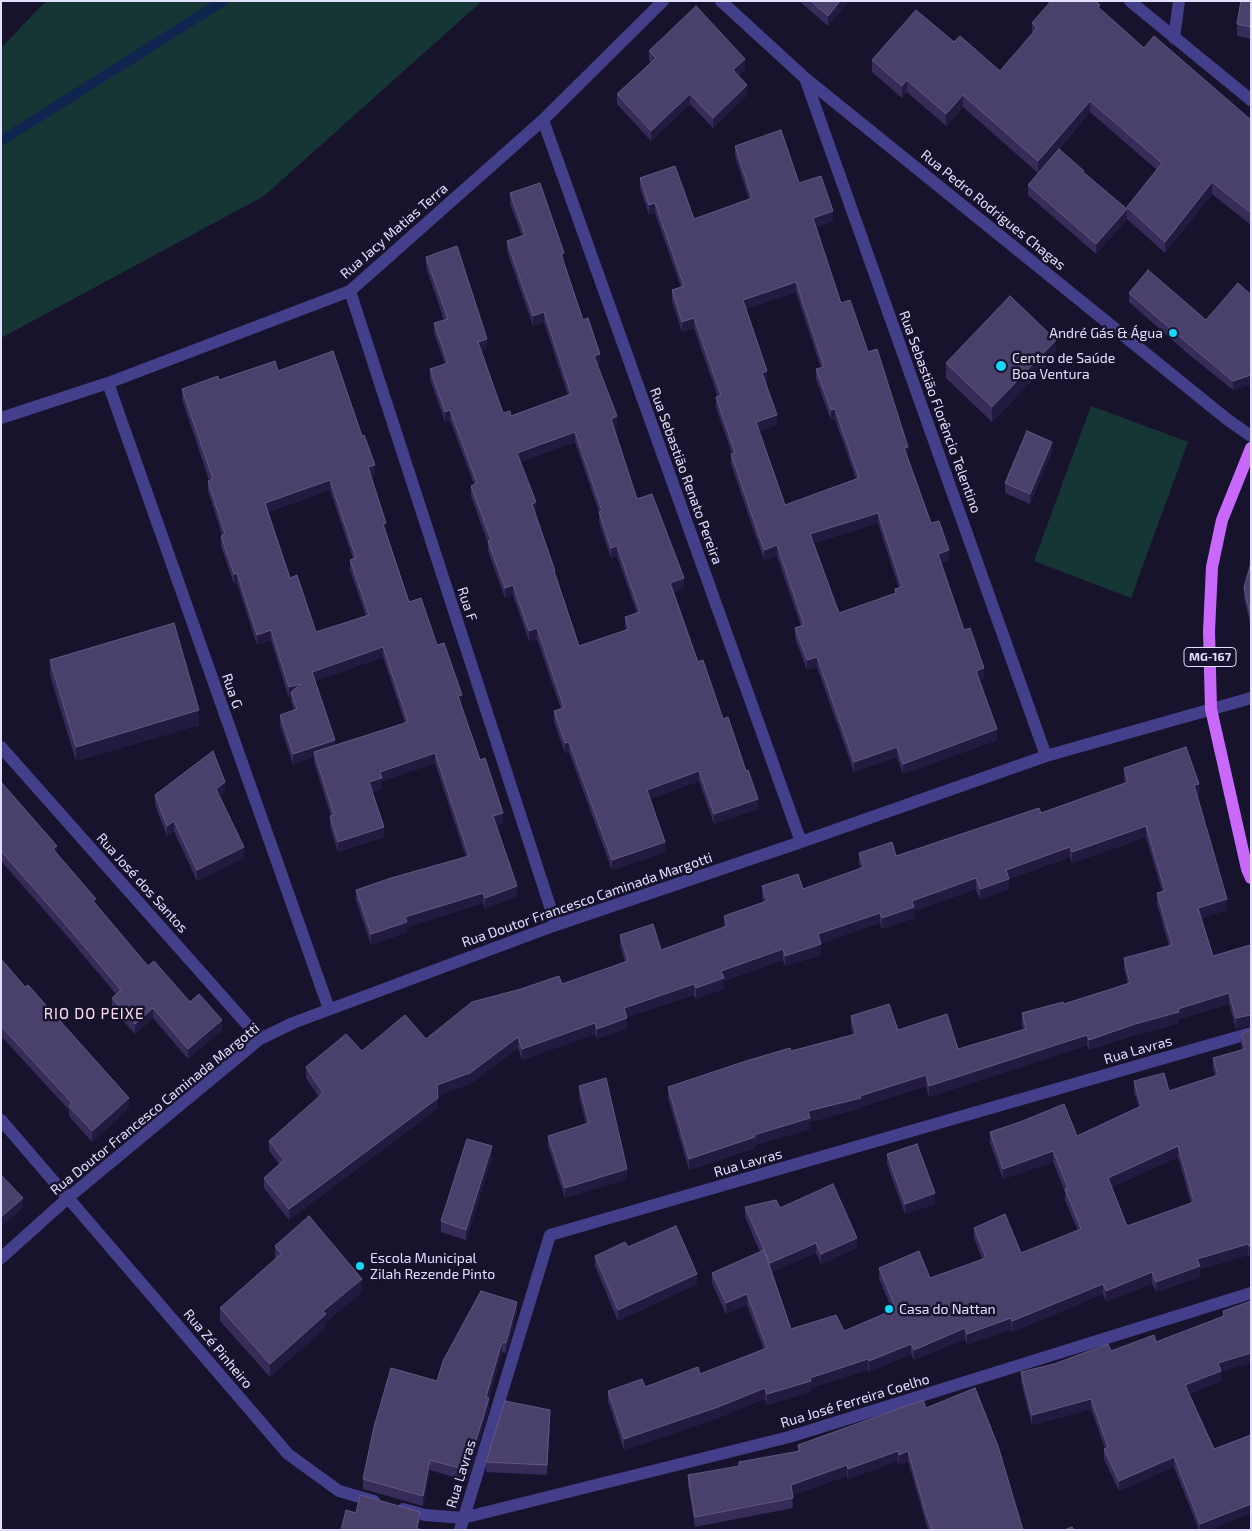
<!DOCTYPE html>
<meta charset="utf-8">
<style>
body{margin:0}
#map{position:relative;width:1252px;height:1531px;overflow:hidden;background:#18132c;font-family:"Exo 2",sans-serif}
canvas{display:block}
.frame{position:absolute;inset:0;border:2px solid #e3dffe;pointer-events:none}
</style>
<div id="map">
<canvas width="1252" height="1531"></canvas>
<div class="frame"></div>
</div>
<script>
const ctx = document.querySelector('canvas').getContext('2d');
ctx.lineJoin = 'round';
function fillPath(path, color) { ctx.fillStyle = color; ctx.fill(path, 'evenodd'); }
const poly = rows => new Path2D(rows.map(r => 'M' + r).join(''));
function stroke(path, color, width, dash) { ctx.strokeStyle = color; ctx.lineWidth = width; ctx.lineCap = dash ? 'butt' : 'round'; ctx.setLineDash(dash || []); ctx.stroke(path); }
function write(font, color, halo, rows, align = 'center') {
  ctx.font = font + ' "Exo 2",sans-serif'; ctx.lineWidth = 5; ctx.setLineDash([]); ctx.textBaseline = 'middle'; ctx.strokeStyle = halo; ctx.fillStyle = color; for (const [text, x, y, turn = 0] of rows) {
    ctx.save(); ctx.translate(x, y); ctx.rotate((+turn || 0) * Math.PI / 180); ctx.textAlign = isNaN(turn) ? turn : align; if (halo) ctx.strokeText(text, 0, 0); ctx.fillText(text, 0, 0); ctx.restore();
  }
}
const green = poly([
 [46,1,482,1,264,196,1,338,1,48],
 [1091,406,1188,442,1131,598,1034,561]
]);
const stream = poly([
 [1,141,223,1]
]);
const street = poly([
 [721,1,805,78,1228,420,1251,436],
 [1130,1,1251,100],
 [1174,38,1179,1],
 [805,78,1046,756],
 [543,120,801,842],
 [350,291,556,925],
 [108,383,329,1009],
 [1,418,108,383,350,291,543,120,663,1],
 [1,747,260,1039],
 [1,1120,288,1454,339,1491,374,1501],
 [1,1258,69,1197,260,1039,293,1023,556,925,801,842,1046,756,1251,698],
 [403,1509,425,1515,463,1518,789,1437,1251,1293],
 [460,1530,550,1235,1251,1033]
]);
const primary = poly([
 [1251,448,1222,520,1212,567,1209,631,1211,709,1247,869,1251,878]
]);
const wall = poly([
 [799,1,849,1,828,26],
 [1251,1,1251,39,1237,36,1237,24],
 [1100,9,1144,48,1251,120,1251,225,1212,194,1165,253,1127,219,1096,254,1028,195,1028,185,1038,173,963,107,946,126,907,92,902,98,872,72,872,60,954,42,1000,71,1032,34,1032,23],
 [1090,112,1157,170,1127,207,1127,209,1084,173,1054,155],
 [649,51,745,69,738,76,747,95,713,128,690,104,651,141,617,104,617,94,651,62,649,61],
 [735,146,799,183,833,221,816,227,841,303,868,352,908,457,931,523,949,560,941,563,964,630,984,679,980,680,997,740,903,774,897,757,854,772,817,667,807,670,795,638,795,628,801,626,777,556,764,560,731,464,731,454,732,454,716,407,716,397,718,397,694,328,682,332,672,301,672,290,681,287,655,213,649,215,640,188,640,178,694,219,749,199,735,156],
 [796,292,821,368,816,369,816,379,831,420,835,419,856,479,785,505,759,431,777,425,766,382,767,381,746,309],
 [878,523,899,588,895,589,895,593,839,613,814,543],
 [510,193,564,264,583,320,600,364,597,365,617,427,614,428,637,499,684,588,674,592,698,662,723,719,758,809,714,824,699,781,650,799,665,852,612,870,569,752,565,753,554,722,554,711,561,709,537,639,529,641,513,595,505,598,488,551,488,543,471,496,471,486,474,484,450,420,445,422,430,379,430,369,445,364,434,333,434,323,444,320,426,267,426,257,487,349,481,351,503,413,511,416,568,395,544,322,533,326,507,251,507,241,522,236,510,204],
 [575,442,599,512,599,522,611,558,617,556,637,613,625,617,625,627,626,630,579,646,535,513,536,513,520,462],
 [1129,293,1206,320,1251,385,1233,390,1186,352,1129,302],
 [1056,355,992,422,946,378,946,363],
 [278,371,375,475,371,476,386,533,409,602,437,645,461,705,503,823,496,825,517,897,485,908,483,903,407,927,407,932,371,945,356,900,356,890,466,857,435,763,382,781,382,789,372,792,384,837,338,852,330,826,330,816,331,816,314,762,314,757,293,764,280,725,280,715,294,710,291,702,291,697,289,698,271,640,257,645,237,583,234,584,221,546,221,536,222,535,208,491,208,481,209,480,182,399,182,389,219,380],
 [330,490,353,559,350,560,350,570,366,616,316,632,290,578,268,512],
 [383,657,405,723,335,745,315,681],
 [1052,452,1030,504,1005,493,1005,483],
 [1251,563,1251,628,1244,598,1244,587],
 [50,660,199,725,76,761,50,675],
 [1124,768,1199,795,1197,795,1227,910,1201,918,1213,956,1251,949,1251,1025,1236,1029,1229,1004,1179,1019,1179,1023,1135,1035,1089,1050,1087,1045,929,1097,926,1086,861,1107,861,1108,810,1122,810,1129,755,1145,755,1148,689,1170,668,1098,668,1087,791,1051,853,1035,851,1027,851,1016,898,1030,958,1049,1023,1029,1022,1024,1022,1013,1064,1004,1128,984,1124,969,1124,958,1169,946,1157,904,1157,893,1162,891,1146,837,1072,863,1070,857,1009,879,1009,889,980,900,976,889,914,911,914,918,882,929,880,923,821,943,821,955,785,966,783,960,724,981,724,989,696,999,694,995,627,1017,627,1028,597,1039,595,1034,522,1060,518,1048,470,1084,438,1095,438,1108,289,1220,264,1188,264,1178,279,1164,269,1151,269,1141,319,1097,306,1078,306,1067,362,1051,426,1039,562,984,625,962,620,945,620,935,661,950,724,927,724,916,764,902,762,897,762,886,803,889,861,868,859,864,859,853,896,856,1041,813,1125,784,1124,779],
 [1,782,96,904,148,966,222,1030,188,1059,153,1018,135,1034,112,1008,112,998,116,994,67,936,1,861],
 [225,792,219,796,244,858,197,881,174,831,167,836,155,805,155,795],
 [1,959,129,1108,92,1142,69,1116,69,1110,1,1036],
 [1251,1030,1251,1256,1249,1257,1248,1255,1200,1269,1200,1277,1156,1292,1152,1283,1106,1302,1103,1294,1012,1332,1011,1329,967,1345,965,1339,914,1360,911,1354,869,1372,868,1370,811,1388,811,1392,767,1405,765,1399,718,1418,624,1450,608,1401,608,1391,645,1387,700,1374,764,1350,747,1305,726,1314,712,1283,712,1273,760,1252,745,1217,745,1207,780,1208,857,1248,821,1264,816,1253,772,1272,791,1329,844,1331,892,1310,879,1278,879,1268,930,1278,982,1259,974,1238,974,1228,1021,1253,1078,1231,1065,1200,1065,1192,1053,1162,1003,1179,990,1143,990,1132,1077,1136,1139,1107,1134,1092,1134,1081,1169,1091,1215,1076,1213,1069,1213,1058,1242,1050,1241,1044,1241,1034],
 [1178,1157,1191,1203,1127,1226,1112,1187],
 [579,1086,627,1179,565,1198,548,1146,548,1136,586,1124,579,1096],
 [887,1154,935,1204,905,1214,887,1164],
 [492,1157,466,1240,441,1232,441,1221],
 [275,1246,362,1292,326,1322,326,1327,270,1377,220,1321,220,1308,275,1259],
 [628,1247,697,1284,618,1321,595,1266,595,1256],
 [1251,1301,1221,1372,1221,1381,1189,1394,1214,1449,1251,1435,1251,1513,1210,1530,1199,1530,1174,1467,1119,1491,1104,1459,1104,1449,1105,1448,1091,1409,1032,1425,1021,1382,1021,1372,1111,1351,1156,1342,1223,1316,1223,1311],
 [517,1312,506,1353,502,1352,489,1399,489,1408,467,1481,430,1470,423,1506,363,1489,363,1479,437,1381],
 [926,1408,1023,1530,928,1530,908,1461,899,1465,898,1461,848,1479,847,1476,792,1495,793,1508,695,1527,688,1485,688,1475,739,1466,739,1462,798,1451,798,1445],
 [550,1420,547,1475,486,1472,486,1462]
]);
const shadedWall = poly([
 [840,1,849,1,828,26,828,16],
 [745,59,745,69,733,80,733,70],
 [907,80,907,92,902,98,902,86],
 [747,85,747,95,713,128,713,118],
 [690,94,690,104,651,141,651,131],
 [963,95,963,107,946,126,946,114],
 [1090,101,1090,112,1038,173,1038,161],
 [1212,182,1212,194,1165,253,1165,242],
 [655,203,655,213,649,215,649,205],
 [1127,209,1127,219,1096,254,1096,244],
 [833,211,833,221,813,228,813,218],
 [564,253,564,264,561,254],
 [796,282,796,292,743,310,743,300],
 [544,312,544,322,533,326,533,316],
 [694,318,694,328,682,332,682,322],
 [487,339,487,349,478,352,478,342],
 [1056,340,1056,355,992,422,992,407],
 [600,354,600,364,594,366,594,356],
 [767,371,767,381,762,383,762,373],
 [1251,375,1251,385,1233,390,1233,381],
 [835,409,835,419,831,420,831,410],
 [450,410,450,420,445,422,445,412],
 [777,415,777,425,756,432,756,422],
 [617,416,617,427,611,429,611,419],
 [575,432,575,442,517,463,517,453],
 [1052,442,1052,452,1030,504,1030,494],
 [908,447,908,457,904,458,904,448],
 [375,465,375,475,368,477,368,467],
 [330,480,330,490,265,513,265,503],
 [536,502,536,513,532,514,532,504],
 [878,513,878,523,810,544,810,534],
 [386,523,386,533,383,524],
 [777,545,777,556,764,560,764,550],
 [617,546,617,556,611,558,611,548],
 [949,550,949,560,938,564,938,554],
 [237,573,237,583,234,584,234,574],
 [684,578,684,588,670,593,670,583],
 [513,585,513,595,505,598,505,588],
 [537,628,537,639,529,641,529,631],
 [271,630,271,640,257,645,257,635],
 [383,647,383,657,312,682,312,672],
 [817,657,817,667,807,670,807,660],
 [984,668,984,679,976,681,976,671],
 [301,684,291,692,291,697,289,698,289,687],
 [462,695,462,705,458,696],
 [199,710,199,725,76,761,76,747],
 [997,729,997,740,903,774,903,764],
 [335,740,335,750,314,752,314,757,293,764,293,754],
 [569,742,569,752,565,753,565,743],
 [897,747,897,757,854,772,854,762],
 [435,753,435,763,382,781,382,789,369,793,369,782,380,772],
 [699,771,699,781,647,800,647,790],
 [225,782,225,792,216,799,216,789],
 [1199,784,1199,795,1194,796,1194,785],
 [758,799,758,809,714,824,714,814],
 [503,813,503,823,493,826,493,816],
 [174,821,174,831,167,836,167,826],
 [1146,826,1146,837,1072,863,1072,852],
 [384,827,384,837,338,852,338,842],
 [665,842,665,852,612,870,612,860],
 [57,846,57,856,53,849],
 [244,847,244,858,197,881,197,870],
 [1070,847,1070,857,1009,879,1009,889,980,900,980,889,1006,870],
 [976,878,976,889,914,911,914,918,882,929,882,918,912,901],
 [517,886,517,897,485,908,485,898],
 [483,893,483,903,407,927,407,932,371,945,371,934,405,917],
 [1227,899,1227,910,1198,919,1198,908],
 [880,913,880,923,818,945,818,934],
 [821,944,821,955,785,966,785,956],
 [783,949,783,960,724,981,724,989,696,999,696,988,721,971],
 [694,984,694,995,624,1018,624,1008],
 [1229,993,1229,1004,1179,1019,1179,1023,1135,1035,1089,1050,1089,1040,1178,1009],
 [153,1008,153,1018,135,1034,135,1024],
 [1251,1015,1251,1025,1236,1029,1236,1018],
 [627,1018,627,1028,597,1039,597,1029],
 [222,1020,222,1030,188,1059,188,1049],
 [595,1023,595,1034,522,1060,522,1049],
 [1087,1035,1087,1045,929,1097,929,1086],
 [518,1037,518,1048,470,1084,437,1096,437,1085],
 [926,1075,926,1086,861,1107,861,1108,810,1122,810,1129,755,1145,755,1148,689,1170,689,1159,754,1135,808,1111],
 [129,1098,129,1108,92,1142,92,1131],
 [438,1098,438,1108,289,1220,289,1209],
 [492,1146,492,1157,466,1240,466,1230],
 [1178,1146,1178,1157,1108,1189,1108,1178],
 [1053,1151,1053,1162,1003,1179,1003,1169],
 [627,1169,627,1179,565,1198,565,1188],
 [935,1193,935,1204,905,1214,905,1204],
 [23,1198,23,1208,1,1227,1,1217],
 [857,1238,857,1248,821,1264,821,1254],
 [816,1243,816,1253,770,1273,770,1263],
 [1248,1244,1248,1255,1200,1269,1200,1277,1156,1292,1156,1282,1197,1259],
 [1251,1245,1251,1256,1249,1257,1249,1246],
 [1152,1272,1152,1283,1106,1302,1106,1291],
 [697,1274,697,1284,618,1321,618,1310],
 [362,1279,362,1292,326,1322,326,1327,270,1377,270,1364,323,1311],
 [1103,1284,1103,1294,1012,1332,1012,1321],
 [747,1294,747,1305,726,1314,726,1303],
 [517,1302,517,1312,506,1353,506,1343],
 [1011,1318,1011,1329,967,1345,967,1334],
 [965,1328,965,1339,914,1360,914,1350],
 [502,1342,502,1352,489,1399,489,1408,467,1481,467,1470],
 [911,1344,911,1354,869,1372,869,1361],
 [1251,1353,1251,1363,1221,1372,1221,1381,1185,1395,1185,1385,1218,1363],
 [868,1359,868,1370,811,1388,811,1392,767,1405,767,1394,810,1378],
 [765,1388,765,1399,718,1418,624,1450,624,1439],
 [1091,1399,1091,1409,1032,1425,1032,1415],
 [550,1410,550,1420,547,1475,547,1465],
 [898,1451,898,1461,848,1479,848,1469],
 [908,1451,908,1461,899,1465,899,1455],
 [1174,1457,1174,1467,1119,1491,1119,1481],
 [430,1460,430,1470,423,1506,423,1496],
 [847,1465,847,1476,791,1495,791,1485],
 [1251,1504,1251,1513,1210,1530,1200,1530,1200,1524],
 [420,1512,420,1522,418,1530,417,1530]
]);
const building = poly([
 [811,1,840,1,828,16,811,1],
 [1051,1,1096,1,1100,5,1098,7,1144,48,1154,36,1251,120,1251,213,1212,182,1165,242,1127,207,1162,163,1090,101,1038,161,963,95,946,114,907,80,902,86,872,60,916,10,954,42,960,36,1000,71,1037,28,1032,23,1051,1],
 [1241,1,1251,1,1251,27,1237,24,1241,1],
 [696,6,745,59,733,70,747,85,713,118,690,94,651,131,617,94,656,58,649,51,696,6],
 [781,130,799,183,821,176,833,211,813,218,841,303,850,300,868,352,877,349,908,447,904,448,931,523,939,521,949,550,938,554,964,630,970,628,984,668,976,671,997,729,903,764,897,747,854,762,817,657,807,660,795,628,804,625,777,545,764,550,731,454,735,453,716,397,721,395,694,318,682,322,672,290,684,286,655,203,649,205,640,178,675,166,694,219,752,198,735,146,781,130],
 [796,282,824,367,816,369,831,410,835,409,859,478,785,505,756,422,777,415,762,373,767,371,743,300,796,282],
 [878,513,902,587,895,589,896,593,839,613,810,534,878,513],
 [1059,149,1084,171,1083,172,1127,209,1096,244,1028,185,1059,149],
 [540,183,564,253,561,254,583,320,588,318,600,354,594,356,617,416,611,419,637,499,652,494,684,578,670,583,698,662,703,660,723,719,728,717,746,771,748,770,758,799,714,814,699,771,647,790,665,842,612,860,569,742,565,743,554,711,564,708,537,628,529,631,513,585,505,588,488,541,491,540,471,486,477,483,450,410,445,412,430,369,448,363,434,323,448,319,426,257,457,246,487,339,478,342,503,413,510,411,511,416,571,394,544,312,533,316,507,241,525,235,510,193,540,183],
 [575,432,602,511,599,512,611,548,617,546,640,612,625,617,629,629,579,646,554,571,555,571,532,504,536,502,517,453,575,432],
 [1148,270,1206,320,1238,283,1251,295,1251,375,1233,381,1186,342,1129,293,1148,270],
 [1010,296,1056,340,992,407,946,363,1010,296],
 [333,351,362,436,364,435,375,465,368,467,386,523,383,524,409,602,421,598,437,645,444,643,462,695,458,696,480,760,485,758,503,813,493,816,517,886,485,898,483,893,405,917,407,922,371,934,356,890,391,878,469,856,435,753,380,772,382,778,369,782,384,827,338,842,330,816,334,815,314,752,408,722,383,647,312,672,335,740,293,754,280,715,297,709,291,692,301,684,289,687,271,630,257,635,237,573,234,574,221,536,225,534,208,481,213,479,182,389,218,376,219,380,275,361,278,371,333,351],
 [330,480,356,558,350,560,369,615,316,632,297,575,290,578,265,503,330,480],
 [1027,431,1052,442,1030,494,1005,483,1027,431],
 [1251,563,1251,618,1244,587,1251,563],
 [174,623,199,710,76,747,50,660,174,623],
 [1186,747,1199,784,1194,785,1227,899,1198,908,1213,956,1250,945,1251,949,1251,1015,1236,1018,1229,993,1178,1009,1179,1012,1135,1024,1089,1040,1087,1035,929,1086,926,1075,860,1096,861,1098,808,1111,810,1118,754,1135,755,1137,689,1159,668,1087,746,1061,790,1048,791,1051,856,1034,851,1016,889,1004,898,1030,947,1014,958,1049,1026,1029,1022,1013,1063,1002,1064,1004,1130,983,1124,958,1172,945,1157,893,1165,891,1146,826,1072,852,1070,847,1006,870,1009,879,980,889,976,878,912,901,914,907,882,918,880,913,818,934,821,944,785,956,783,949,721,971,724,978,696,988,694,984,624,1008,627,1018,597,1029,595,1023,522,1049,518,1037,470,1073,437,1085,438,1098,289,1209,264,1178,284,1160,269,1141,323,1093,306,1067,346,1034,362,1051,405,1015,426,1039,472,1002,521,989,559,976,562,984,628,961,620,935,653,924,661,950,727,926,724,916,767,901,762,886,798,874,803,889,864,867,859,853,892,842,896,856,1039,808,1041,813,1128,782,1124,768,1186,747],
 [213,751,225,782,216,789,244,847,197,870,174,821,167,826,155,795,213,751],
 [1,782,57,846,53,849,96,899,93,901,148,966,154,961,190,1002,199,994,222,1020,188,1049,153,1008,135,1024,112,998,121,990,67,926,1,851,1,782],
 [1,959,25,987,28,985,129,1098,92,1131,69,1106,72,1103,1,1026,1,959],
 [1251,1030,1251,1245,1249,1246,1248,1244,1197,1259,1200,1266,1156,1282,1152,1272,1106,1291,1103,1284,1012,1321,1011,1318,967,1334,965,1328,914,1350,911,1344,869,1361,868,1359,810,1378,811,1381,767,1394,765,1388,718,1407,624,1439,608,1391,642,1379,645,1387,698,1367,700,1374,767,1348,747,1294,726,1303,712,1273,764,1250,791,1329,836,1315,844,1331,896,1309,879,1268,919,1251,930,1278,986,1258,974,1228,1005,1214,1021,1253,1081,1229,1065,1189,1068,1188,1053,1151,1003,1169,990,1132,1020,1122,1064,1104,1077,1136,1141,1106,1134,1081,1164,1073,1169,1091,1218,1075,1213,1058,1245,1049,1241,1034,1251,1030],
 [1178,1146,1194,1202,1127,1226,1108,1178,1178,1146],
 [606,1078,627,1169,565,1188,548,1136,589,1123,579,1086,606,1078],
 [467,1139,492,1146,466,1230,441,1221,467,1139],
 [917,1144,935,1193,905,1204,887,1154,917,1144],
 [1,1175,23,1198,1,1217,1,1175],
 [833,1184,857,1238,821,1254,816,1243,770,1263,745,1207,776,1200,780,1208,833,1184],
 [309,1216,362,1279,323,1311,326,1314,270,1364,220,1308,281,1254,275,1246,309,1216],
 [676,1226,697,1274,618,1310,595,1256,625,1242,628,1247,676,1226],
 [481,1291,517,1302,506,1343,502,1342,486,1397,489,1398,467,1470,430,1460,423,1496,363,1479,374,1427,391,1368,437,1381,443,1361,481,1291],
 [1251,1301,1251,1353,1218,1363,1221,1371,1185,1385,1214,1449,1251,1435,1251,1504,1200,1524,1174,1457,1119,1481,1104,1449,1108,1447,1091,1399,1032,1415,1021,1372,1054,1364,1108,1344,1111,1351,1154,1335,1156,1342,1224,1316,1223,1311,1251,1301],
 [975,1388,998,1446,1023,1530,932,1530,926,1514,908,1451,899,1455,898,1451,848,1469,847,1465,791,1485,793,1498,695,1517,688,1475,739,1466,739,1462,800,1451,798,1445,923,1400,926,1408,975,1388],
 [505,1401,550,1410,547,1465,486,1462,505,1401],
 [360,1495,420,1512,417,1528,421,1530,341,1530,346,1510,356,1513,360,1495],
 [1072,1527,1074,1530,1064,1530,1072,1527]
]);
const markers = [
 [1173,333,5,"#11dbf8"],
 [1001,366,6,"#11dbf8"],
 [360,1266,5,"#11dbf8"],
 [889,1309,5,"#11dbf8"]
];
const shields = [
 [1210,657,52]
];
const shieldNames = [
 ["MG-167",1210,657]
];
const streetNames = [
 ["Rua Pedro Rodrigues Chagas",993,210,39],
 ["Rua Jacy Matias Terra",394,231,-41],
 ["Rua Sebastião Florêncio Telentino",940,412,70],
 ["Rua Sebastião Renato Pereira",686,476,70],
 ["Rua F",467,604,72],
 ["Rua G",232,691,71],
 ["Rua José dos Santos",142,883,48],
 ["Rua Doutor Francesco Caminada Margotti",587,900,-19],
 ["Rua Lavras",1138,1050,-16],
 ["Rua Doutor Francesco Caminada Margotti",155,1109,-39],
 ["Rua Lavras",748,1163,-16],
 ["Rua Zé Pinheiro",218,1349,50],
 ["Rua José Ferreira Coelho",855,1401,-17],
 ["Rua Lavras",461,1474,-73]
];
const poiNames = [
 ["André Gás & Água",1163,333,"right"],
 ["Centro de Saúde",1012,358],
 ["Boa Ventura",1012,374],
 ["Escola Municipal",370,1258],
 ["Zilah Rezende Pinto",370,1274],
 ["Casa do Nattan",899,1309]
];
const neighbourhoodNames = [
 ["RIO DO PEIXE",94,1014]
];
fillPath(green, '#163636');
stroke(stream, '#0f254f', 10);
stroke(street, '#443f8a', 12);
stroke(primary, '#c869fb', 12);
fillPath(wall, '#372c59');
fillPath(shadedWall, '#231a40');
fillPath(building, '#49406b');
stroke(building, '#625982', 1);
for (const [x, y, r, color] of markers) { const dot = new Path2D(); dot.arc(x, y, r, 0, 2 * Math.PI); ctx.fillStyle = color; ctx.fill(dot); stroke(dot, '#18132c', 2); }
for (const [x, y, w] of shields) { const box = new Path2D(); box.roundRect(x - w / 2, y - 9.5, w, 19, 4); ctx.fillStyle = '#18132c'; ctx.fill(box); stroke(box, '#e3dffe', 1); }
write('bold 12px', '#e3dffe', null, shieldNames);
write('14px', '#e3dffe', '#18132c', streetNames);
write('14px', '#e3dffe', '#18132c', poiNames, 'left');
ctx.letterSpacing = '1px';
write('15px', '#fee1f3', '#18132c', neighbourhoodNames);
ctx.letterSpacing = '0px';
</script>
